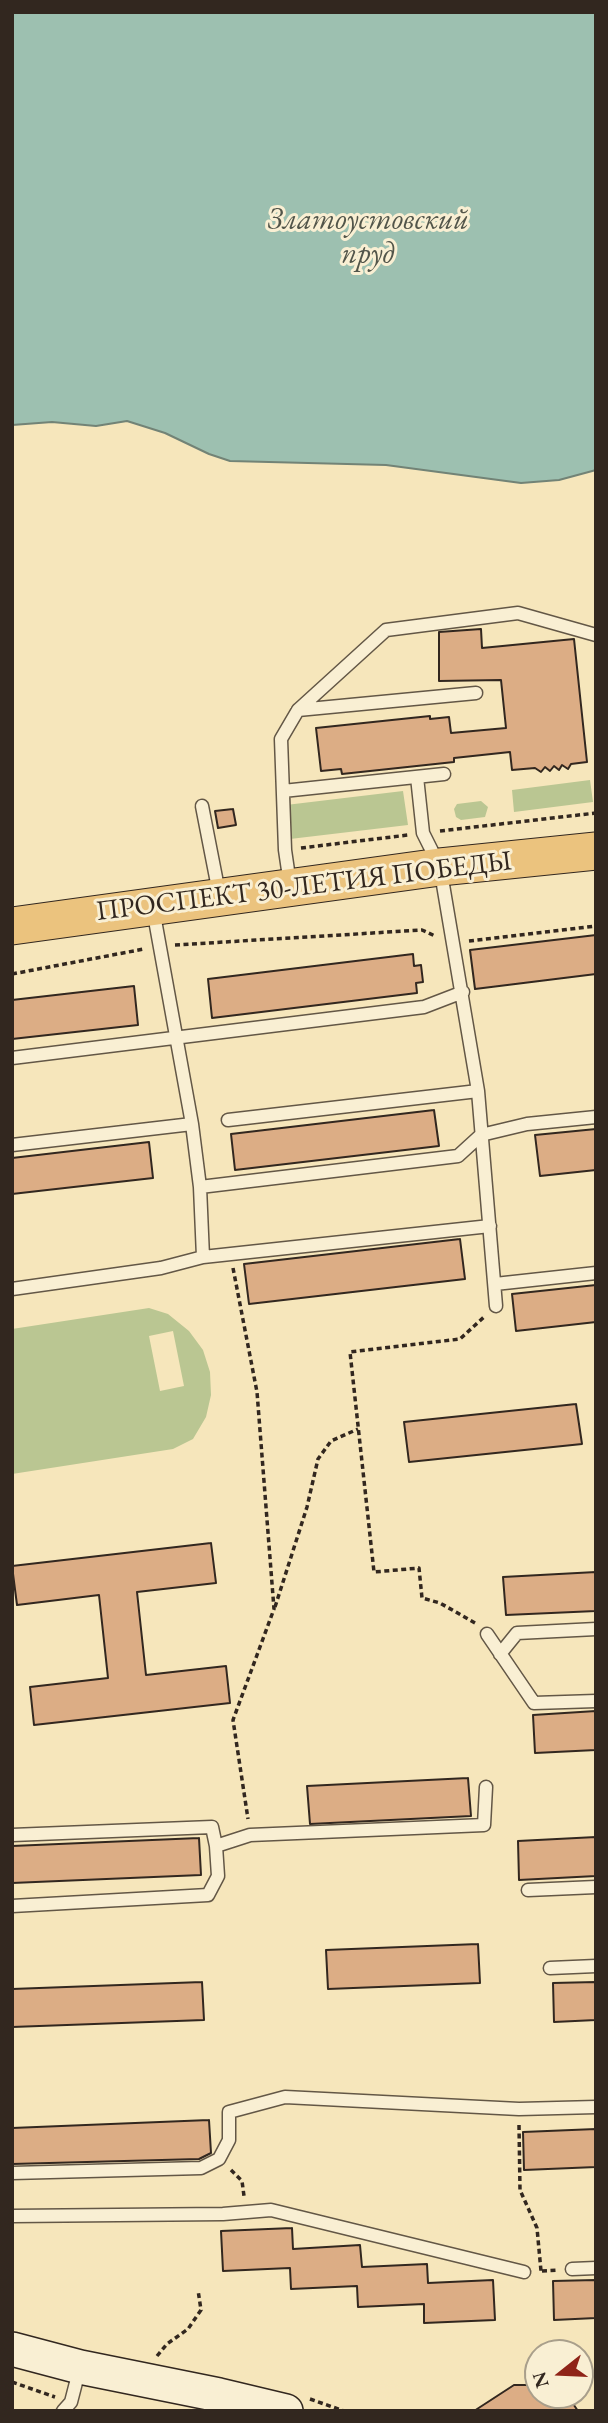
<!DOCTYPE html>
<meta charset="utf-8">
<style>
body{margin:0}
#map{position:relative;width:608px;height:2423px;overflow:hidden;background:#f6e6bb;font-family:"EB Garamond",serif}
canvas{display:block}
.frame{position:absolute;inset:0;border:14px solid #32271f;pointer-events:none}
.north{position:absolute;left:524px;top:2339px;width:70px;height:70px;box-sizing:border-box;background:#f9efd3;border:2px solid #a99f8b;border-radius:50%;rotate:252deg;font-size:19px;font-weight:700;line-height:28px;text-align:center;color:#32271f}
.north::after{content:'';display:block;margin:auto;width:24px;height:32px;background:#8f2418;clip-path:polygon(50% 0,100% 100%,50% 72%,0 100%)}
</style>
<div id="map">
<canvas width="608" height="2423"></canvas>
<div class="frame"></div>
<div class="north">N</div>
</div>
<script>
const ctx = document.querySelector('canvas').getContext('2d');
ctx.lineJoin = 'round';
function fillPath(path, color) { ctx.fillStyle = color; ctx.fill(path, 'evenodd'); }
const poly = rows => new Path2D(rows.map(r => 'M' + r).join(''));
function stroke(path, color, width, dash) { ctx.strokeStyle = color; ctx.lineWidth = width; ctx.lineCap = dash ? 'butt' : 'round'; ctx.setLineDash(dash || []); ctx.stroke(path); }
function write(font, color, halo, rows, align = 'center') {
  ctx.font = font + ' "EB Garamond",serif'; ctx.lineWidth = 6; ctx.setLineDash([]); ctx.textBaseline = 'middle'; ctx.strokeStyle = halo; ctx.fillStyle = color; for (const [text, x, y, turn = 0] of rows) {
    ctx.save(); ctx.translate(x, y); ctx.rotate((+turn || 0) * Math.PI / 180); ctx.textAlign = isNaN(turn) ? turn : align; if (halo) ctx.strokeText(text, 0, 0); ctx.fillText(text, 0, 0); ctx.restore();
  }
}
const green = poly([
 [590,780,593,802,514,812,512,790],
 [403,791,408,825,290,839,286,805],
 [481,801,488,807,485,817,461,820,456,817,454,809,457,804],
 [149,1308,168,1314,189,1331,203,1350,210,1372,211,1395,206,1417,193,1439,173,1449,12,1474,12,1329],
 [173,1331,184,1386,160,1391,149,1336]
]);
const water = poly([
 [12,12,596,12,596,470,559,480,521,483,386,465,230,461,209,454,165,433,127,421,96,426,52,422,12,425,12,12]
]);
const building = poly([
 [481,629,482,648,574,639,587,762,571,764,568,769,562,765,559,770,554,766,550,771,545,767,541,772,535,768,512,770,510,752,454,758,454,762,342,774,341,769,321,771,316,728,430,716,430,719,449,717,451,733,506,728,501,680,439,681,439,632,481,629],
 [233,809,236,825,218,828,215,811,233,809],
 [596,935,596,974,475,989,470,950,596,935],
 [413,954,414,966,421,965,423,982,416,983,417,993,212,1018,208,979,413,954],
 [134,986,138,1025,12,1039,12,1000,134,986],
 [434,1110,439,1146,235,1170,231,1134,434,1110],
 [596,1129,596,1170,540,1176,535,1135,596,1129],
 [149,1142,153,1178,12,1194,12,1158,149,1142],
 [460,1239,465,1279,249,1304,244,1264,460,1239],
 [596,1285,596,1322,516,1331,512,1294,596,1285],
 [576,1404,582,1444,409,1462,404,1422,576,1404],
 [211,1543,216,1583,137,1592,146,1675,226,1666,230,1703,34,1725,30,1687,108,1678,99,1595,17,1605,12,1566,211,1543],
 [596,1572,596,1611,506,1615,503,1577,596,1572],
 [596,1711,596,1750,535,1753,533,1715,596,1711],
 [468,1778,471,1816,310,1824,307,1786,468,1778],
 [596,1837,596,1876,519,1880,518,1841,596,1837],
 [199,1838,201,1875,12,1883,12,1846,199,1838],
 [478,1944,480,1983,328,1989,326,1950,478,1944],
 [202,1982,204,2020,12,2027,12,1989,202,1982],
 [596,1982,596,2020,554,2022,553,1983,596,1982],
 [209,2120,211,2153,199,2159,12,2164,12,2128,209,2120],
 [596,2129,596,2167,524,2170,523,2132,596,2129],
 [292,2228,293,2249,360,2245,362,2267,427,2264,428,2283,493,2280,495,2320,424,2323,424,2304,358,2307,357,2286,291,2289,290,2268,223,2271,221,2231,292,2228],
 [596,2280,596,2318,554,2320,553,2281,596,2280],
 [514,2385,538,2385,538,2395,567,2395,578,2411,474,2411,514,2385]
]);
const path = poly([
 [440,831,596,813],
 [301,848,408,835],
 [469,941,596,926],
 [175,945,422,930,435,936],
 [12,974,144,949],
 [233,1268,257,1392,274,1609,233,1720,248,1819],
 [275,1607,307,1507,318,1459,331,1441,358,1429],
 [475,1623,440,1603,422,1598,419,1568,374,1572,350,1352,460,1339,484,1317],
 [519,2125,520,2190,537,2228,541,2271],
 [231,2170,242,2181,244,2196],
 [542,2271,559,2270],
 [157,2356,167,2344,188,2329,201,2310,198,2290],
 [12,2382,55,2397],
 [310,2399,344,2411]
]);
const lane = poly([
 [298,710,386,630,518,613,596,635],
 [417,777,423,833,440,867,478,1091,496,1306],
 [283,791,444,774],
 [202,806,219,893],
 [290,884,285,850,281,739,298,710,476,693],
 [12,1058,424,1007,463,992],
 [228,1120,478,1091],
 [12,1145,192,1124],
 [200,1187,458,1156,481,1135,527,1124,596,1117],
 [203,1257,490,1226],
 [495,1284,596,1273],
 [12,1289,161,1268,203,1257,200,1187,192,1124,153,909],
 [487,1634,534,1703,596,1701],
 [500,1654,517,1633,596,1629],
 [12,1835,212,1827,216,1846],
 [528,1890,596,1887],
 [12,1906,208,1895,218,1876,216,1846,250,1835,484,1825,486,1787],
 [550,1968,596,1966],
 [12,2173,201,2168,219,2159,229,2140,229,2112,285,2097,519,2109,596,2107],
 [12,2216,223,2214,271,2210,524,2272],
 [572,2269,596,2268],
 [63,2411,71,2402,80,2367]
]);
const secondary = poly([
 [12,2349,80,2367,219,2395,286,2411]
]);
const primary = poly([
 [12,926,440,867,596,851]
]);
const streetNames = [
 ["ПРОСПЕКТ 30-ЛЕТИЯ ПОБЕДЫ",304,887,-7]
];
const waterNames = [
 ["Златоустовский",368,221],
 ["пруд",368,255]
];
fillPath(green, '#bac692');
fillPath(water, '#9dc0b0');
stroke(water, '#728376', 2);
fillPath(building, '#dcad85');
stroke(building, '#32271f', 2);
stroke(lane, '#635746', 15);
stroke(secondary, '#32271f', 36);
stroke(primary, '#32271f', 39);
stroke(path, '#32271f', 3.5, [5, 3.5]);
stroke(lane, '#f9efd3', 12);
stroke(secondary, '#f9efd3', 33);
stroke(primary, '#ebc37e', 37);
write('28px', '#32271f', '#f9efd3', streetNames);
write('italic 30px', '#52554a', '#f9efd3', waterNames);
</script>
